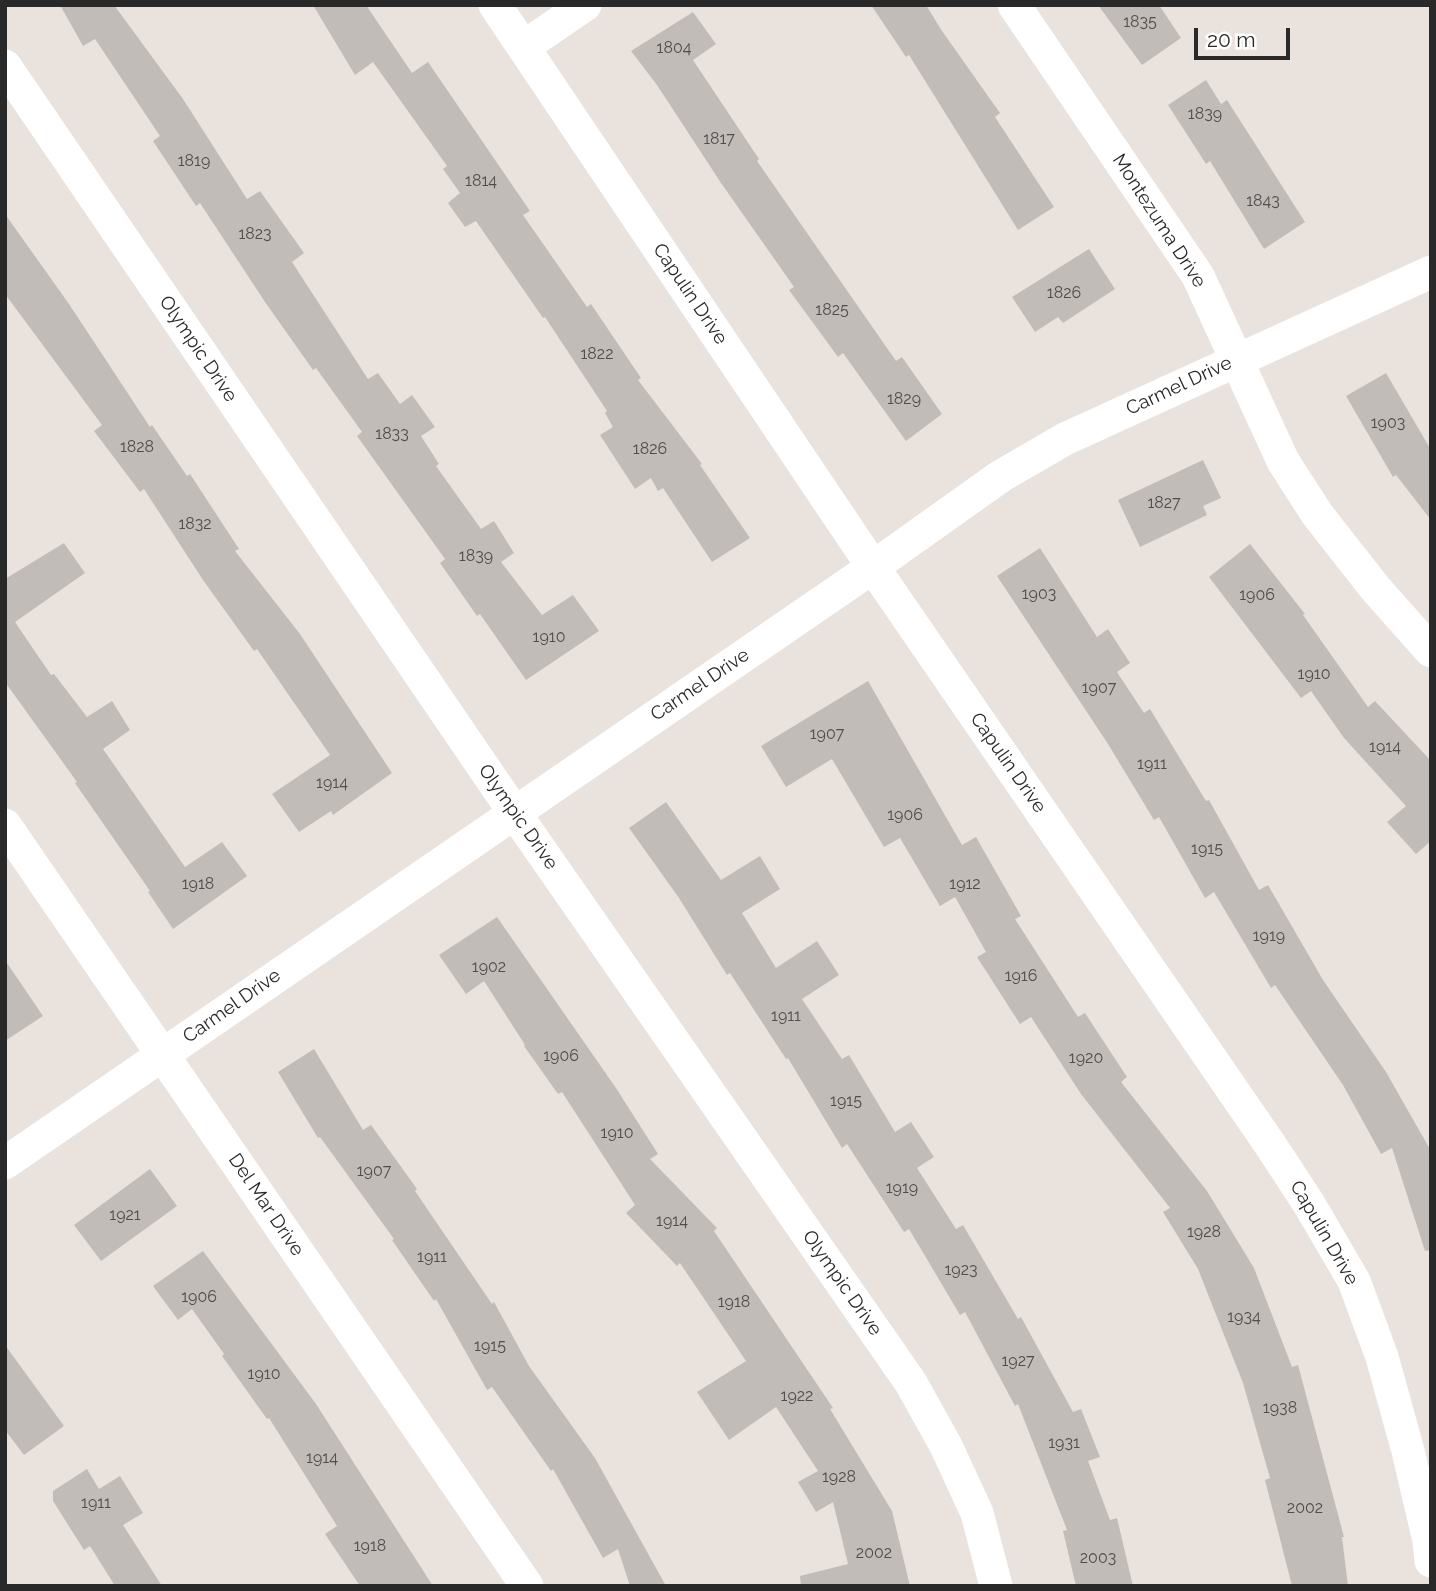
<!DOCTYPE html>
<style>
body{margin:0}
#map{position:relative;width:1436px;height:1591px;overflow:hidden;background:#eae2dd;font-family:Raleway,sans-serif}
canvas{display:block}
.frame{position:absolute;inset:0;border:7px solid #292929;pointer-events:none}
.scale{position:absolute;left:1194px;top:28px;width:96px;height:32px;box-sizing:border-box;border:4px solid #292929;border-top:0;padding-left:9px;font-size:21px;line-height:24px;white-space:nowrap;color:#292929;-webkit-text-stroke:5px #fff;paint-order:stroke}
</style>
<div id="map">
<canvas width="1436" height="1591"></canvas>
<div class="frame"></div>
<div class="scale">20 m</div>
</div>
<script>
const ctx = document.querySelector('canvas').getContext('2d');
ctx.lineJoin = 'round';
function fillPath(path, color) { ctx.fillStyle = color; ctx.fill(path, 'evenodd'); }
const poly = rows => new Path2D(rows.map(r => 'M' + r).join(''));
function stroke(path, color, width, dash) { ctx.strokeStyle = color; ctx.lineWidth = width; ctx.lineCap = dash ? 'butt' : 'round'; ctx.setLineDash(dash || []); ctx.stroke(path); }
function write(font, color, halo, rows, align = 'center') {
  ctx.font = font + ' Raleway,sans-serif'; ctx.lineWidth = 7; ctx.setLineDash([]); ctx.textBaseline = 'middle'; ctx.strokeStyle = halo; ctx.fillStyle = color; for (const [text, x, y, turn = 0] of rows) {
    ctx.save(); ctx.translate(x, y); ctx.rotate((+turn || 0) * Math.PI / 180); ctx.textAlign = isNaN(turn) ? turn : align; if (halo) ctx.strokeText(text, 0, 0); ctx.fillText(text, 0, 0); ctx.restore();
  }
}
const building = poly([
 [60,5,114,5,183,99,247,199,260,191,304,253,292,262,368,379,378,373,400,404,412,395,435,427,421,436,439,464,436,466,481,529,494,521,514,553,501,562,542,615,573,595,599,631,526,680,480,614,477,616,440,563,445,559,357,436,362,432,316,368,313,370,265,302,200,203,196,206,153,141,160,136,95,39,83,46],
 [313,5,366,5,412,73,428,62,530,211,523,215,587,307,591,304,641,378,638,380,702,464,700,465,750,538,712,562,663,488,658,491,651,478,635,489,600,435,613,427,605,413,607,411,545,317,543,318,476,221,465,227,448,203,460,193,443,169,447,166,373,62,355,75],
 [871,5,926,5,942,31,1000,113,995,117,1054,207,1018,230,909,55,906,57],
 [1098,5,1159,5,1181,38,1142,65],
 [693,12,716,44,693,60,759,159,757,161,896,361,902,357,942,414,906,441,843,353,838,357,789,290,794,287,721,183,657,85,631,51],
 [1206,80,1221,104,1227,100,1305,222,1264,249,1210,161,1206,164,1168,105],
 [5,214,69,304,150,427,152,425,187,476,190,474,239,549,235,551,300,634,392,773,333,815,331,811,299,832,272,794,330,755,257,649,254,651,203,580,144,489,140,492,94,431,102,425,5,294],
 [1089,249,1115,289,1063,323,1058,317,1035,332,1012,297],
 [1386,373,1431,450,1431,520,1396,475,1393,477,1346,396],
 [1203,460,1221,498,1203,506,1207,515,1140,547,1118,500],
 [64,543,85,573,15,622,51,675,54,674,87,717,112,701,130,730,103,749,185,867,222,842,247,876,173,929,148,892,150,891,75,783,77,782,5,682,5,579],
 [1250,544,1305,614,1303,615,1368,707,1375,701,1431,761,1431,841,1416,854,1387,822,1406,806,1344,738,1311,691,1301,698,1209,577],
 [1040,548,1097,637,1108,629,1130,663,1117,672,1144,713,1150,709,1206,801,1209,800,1259,890,1268,885,1323,980,1386,1072,1431,1151,1431,1250,1425,1251,1392,1148,1381,1154,1343,1085,1275,985,1271,988,1214,892,1205,898,1159,817,1154,820,1108,744,997,576],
 [868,681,962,845,976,837,1021,916,1015,919,1078,1017,1085,1013,1127,1077,1121,1082,1207,1191,1254,1268,1292,1367,1298,1365,1344,1537,1342,1537,1348,1586,1292,1586,1265,1480,1270,1478,1243,1383,1198,1269,1163,1212,1170,1208,1081,1094,1031,1017,1020,1024,977,957,986,952,955,897,940,906,900,838,884,847,832,759,786,787,761,746],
 [666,802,721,880,760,856,780,889,742,913,776,968,817,941,839,975,802,999,842,1059,849,1055,895,1132,911,1122,934,1157,917,1168,956,1229,963,1225,1018,1319,1021,1317,1073,1412,1081,1409,1100,1457,1088,1461,1110,1520,1117,1518,1133,1586,1076,1586,1063,1531,1067,1530,1018,1404,1015,1406,965,1312,960,1315,909,1229,904,1232,847,1144,842,1148,788,1058,786,1059,730,973,727,975,679,898,629,828],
 [497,917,616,1088,658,1154,650,1159,717,1228,714,1231,833,1408,830,1409,892,1511,910,1586,801,1586,800,1576,848,1564,833,1502,816,1512,798,1482,818,1471,776,1407,729,1440,697,1392,746,1361,680,1263,677,1266,626,1213,635,1205,562,1092,558,1094,524,1046,525,1045,484,981,466,994,439,955],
 [5,960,43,1016,5,1041],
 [314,1049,363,1130,371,1125,417,1189,415,1191,492,1304,494,1302,529,1366,595,1458,666,1586,630,1586,618,1549,603,1558,553,1469,551,1471,492,1387,487,1390,436,1299,434,1301,392,1240,394,1239,320,1137,318,1138,278,1072],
 [150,1169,177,1206,101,1261,74,1225],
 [203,1251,316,1404,433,1586,360,1586,325,1534,337,1526,269,1418,267,1419,222,1356,224,1354,192,1309,178,1320,153,1286],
 [5,1345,64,1426,24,1455,5,1430],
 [87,1469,99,1489,120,1476,143,1513,123,1525,162,1586,115,1586,90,1546,84,1550,53,1501,53,1491]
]);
const minor = poly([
 [495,5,873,567,1271,1146,1309,1204,1354,1281,1382,1357,1408,1451,1429,1541,1431,1561],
 [1014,5,1198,276,1283,461,1317,514,1375,588,1431,651],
 [525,46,585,5],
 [5,66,514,812,911,1383,946,1446,977,1513,996,1586],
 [5,825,527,1586],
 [5,1163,873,567,1001,476,1065,439,1431,272]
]);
const numberNames = [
 ["1835",1140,22],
 ["1804",674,48],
 ["1839",1205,114],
 ["1817",719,139],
 ["1819",194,161],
 ["1814",481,181],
 ["1843",1263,201],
 ["1823",255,234],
 ["1826",1064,293],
 ["1825",832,310],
 ["1822",597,354],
 ["1829",904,399],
 ["1903",1388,423],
 ["1833",392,434],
 ["1828",137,447],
 ["1826",650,449],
 ["1827",1164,503],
 ["1832",195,524],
 ["1839",476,556],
 ["1903",1039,594],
 ["1906",1257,595],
 ["1910",549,637],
 ["1910",1314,674],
 ["1907",1099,688],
 ["1907",827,734],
 ["1914",1385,747],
 ["1911",1152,764],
 ["1914",332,783],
 ["1906",905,815],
 ["1915",1207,849],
 ["1918",198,884],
 ["1912",965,884],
 ["1919",1269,936],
 ["1902",489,967],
 ["1916",1021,976],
 ["1911",786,1016],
 ["1906",561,1056],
 ["1920",1086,1058],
 ["1915",846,1101],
 ["1910",617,1133],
 ["1907",374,1171],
 ["1919",902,1188],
 ["1921",125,1215],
 ["1914",672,1221],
 ["1928",1204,1232],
 ["1911",432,1257],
 ["1923",961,1270],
 ["1906",199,1297],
 ["1918",734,1302],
 ["1934",1244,1317],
 ["1915",490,1346],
 ["1927",1018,1361],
 ["1910",264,1374],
 ["1922",797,1396],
 ["1938",1280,1408],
 ["1931",1064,1443],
 ["1914",322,1458],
 ["1928",839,1477],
 ["1911",96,1503],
 ["2002",1305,1508],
 ["1918",370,1546],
 ["2002",874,1553],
 ["2003",1098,1558]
];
const streetNames = [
 ["Montezuma Drive",1159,221,57],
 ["Capulin Drive",690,294,56],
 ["Olympic Drive",198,349,56],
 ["Carmel Drive",1179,386,-25],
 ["Carmel Drive",700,685,-34],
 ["Capulin Drive",1008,763,55],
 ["Olympic Drive",518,817,55],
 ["Carmel Drive",232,1006,-35],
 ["Del Mar Drive",266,1205,56],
 ["Capulin Drive",1324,1233,60],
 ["Olympic Drive",842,1283,55]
];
fillPath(building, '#c2bcb9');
stroke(minor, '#fff', 33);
write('16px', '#4f4e4d', null, numberNames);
write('19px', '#292929', '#fff', streetNames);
</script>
